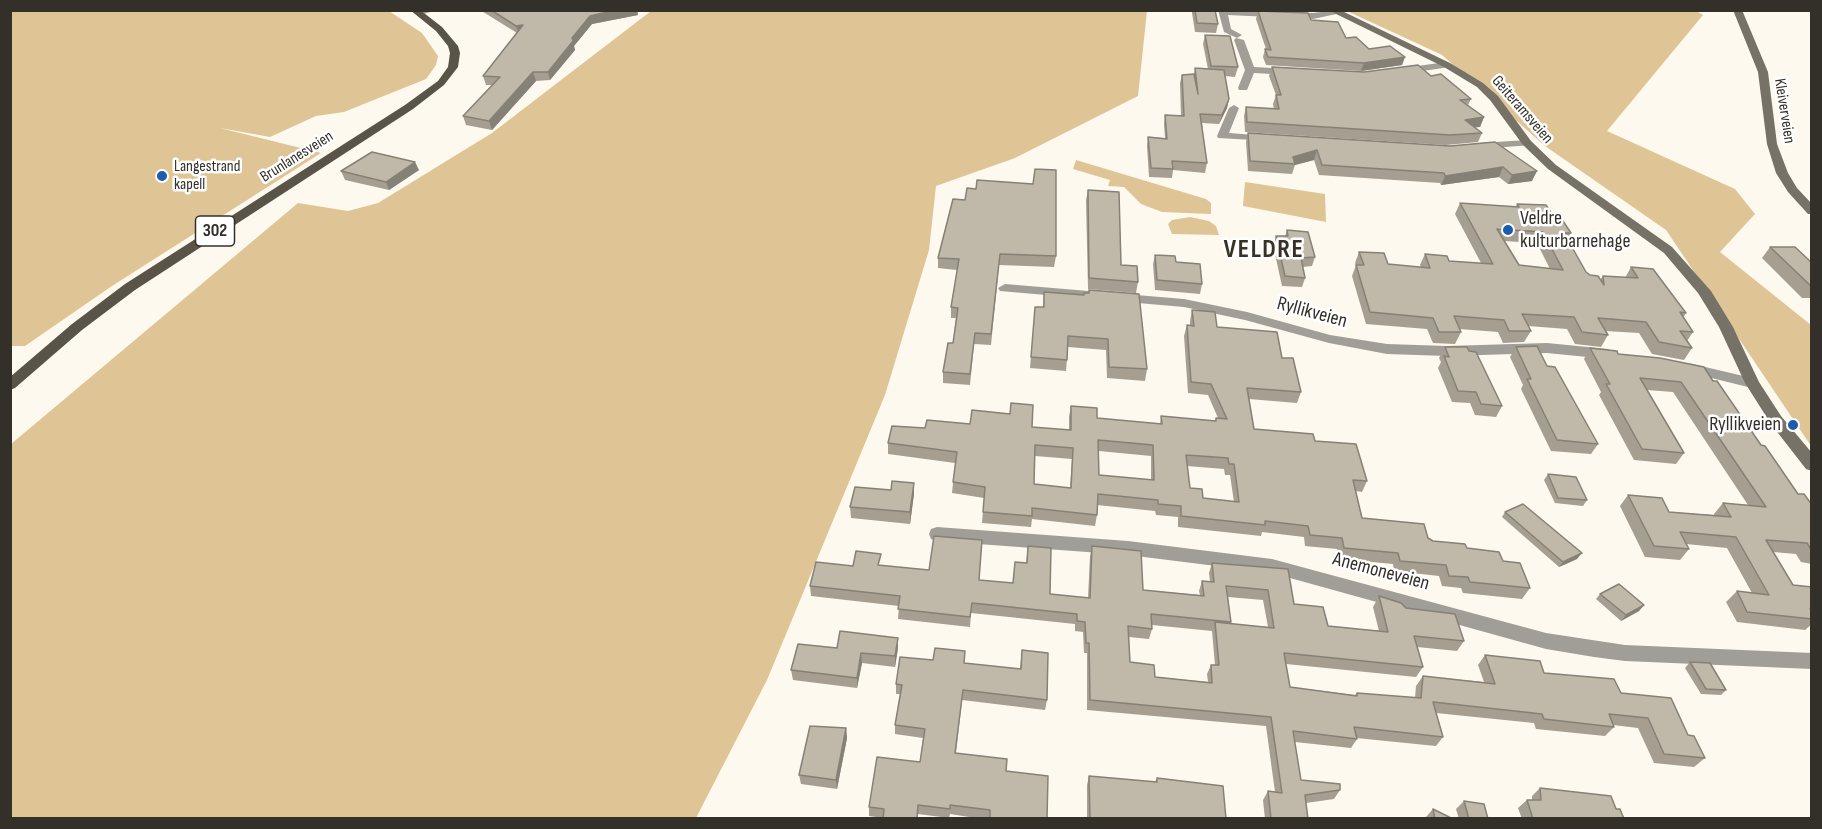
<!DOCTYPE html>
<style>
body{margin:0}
#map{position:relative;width:1822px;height:829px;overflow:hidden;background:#fef9ef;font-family:"Sofia Sans Condensed",sans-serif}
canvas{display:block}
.frame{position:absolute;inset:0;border:12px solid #33302a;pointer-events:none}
</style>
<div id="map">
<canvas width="1822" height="829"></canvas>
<div class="frame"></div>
</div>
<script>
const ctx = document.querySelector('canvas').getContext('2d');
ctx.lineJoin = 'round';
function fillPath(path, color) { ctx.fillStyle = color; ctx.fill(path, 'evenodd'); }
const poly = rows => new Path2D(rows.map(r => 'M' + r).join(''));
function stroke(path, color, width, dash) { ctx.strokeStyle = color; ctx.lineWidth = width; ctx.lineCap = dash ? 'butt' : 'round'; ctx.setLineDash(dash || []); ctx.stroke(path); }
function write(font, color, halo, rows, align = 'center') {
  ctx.font = font + ' "Sofia Sans Condensed",sans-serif'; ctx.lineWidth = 5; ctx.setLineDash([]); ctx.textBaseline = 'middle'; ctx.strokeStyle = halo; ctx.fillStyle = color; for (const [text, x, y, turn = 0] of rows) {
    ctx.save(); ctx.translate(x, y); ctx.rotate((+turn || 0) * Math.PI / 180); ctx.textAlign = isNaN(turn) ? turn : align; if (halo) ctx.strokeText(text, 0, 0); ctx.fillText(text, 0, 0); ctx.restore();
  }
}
const green = poly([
 [11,10,389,11,422,33,438,56,436,65,426,79,344,112,316,116,270,137,220,128,321,153,112,286,25,346,11,346],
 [1695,10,1703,15,1607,131,1735,189,1755,214,1720,252,1811,325,1811,446,1666,230,1545,146,1442,55,1347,11],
 [651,11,1147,11,1138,96,1015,158,936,186,929,250,885,395,767,680,696,818,11,818,11,444,298,203,348,211,378,203,492,133],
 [1076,160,1206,199,1211,203,1211,214,1162,212,1141,204,1124,187,1108,186,1110,180,1073,169],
 [1245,182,1325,194,1326,222,1243,206],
 [1190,217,1209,221,1216,226,1219,235,1172,234,1168,224,1172,220]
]);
const street = poly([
 [422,10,437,10,417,16,417,12,422,10],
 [1218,10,1313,13,1338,10,1341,13,1313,19,1228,15,1231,29,1242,35,1237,38,1224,32,1218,10],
 [1236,38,1244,40,1254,67,1289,69,1294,72,1289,75,1254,73,1247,90,1239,90,1238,88,1245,70,1234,40,1236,38],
 [1447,62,1452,65,1450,67,1402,74,1397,71,1402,68,1447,62],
 [1234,105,1239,108,1229,133,1267,136,1272,139,1271,141,1218,138,1217,136,1229,108,1234,105],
 [1527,140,1531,141,1531,145,1480,149,1475,146,1480,143,1527,140],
 [1005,284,1184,299,1247,312,1330,335,1387,344,1447,346,1547,343,1608,349,1615,354,1608,359,1547,353,1447,356,1387,354,1329,343,1245,320,1184,307,1000,291,998,288,1005,284],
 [1688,363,1752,378,1759,383,1752,388,1683,371,1681,368,1688,363],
 [937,527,1128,541,1272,559,1546,633,1625,645,1812,653,1812,669,1625,661,1594,657,1546,649,1272,573,1128,555,937,541,931,539,929,534,931,529,937,527]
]);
const secondary = poly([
 [1328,10,1340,10,1450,63,1483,83,1498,96,1531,141,1556,165,1672,247,1711,291,1733,327,1759,382,1781,416,1812,453,1812,471,1806,469,1771,424,1745,383,1719,327,1698,293,1664,253,1548,169,1523,145,1490,100,1477,87,1444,67,1328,10],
 [1733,10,1742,10,1768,72,1777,144,1788,173,1797,188,1812,204,1812,214,1808,214,1788,192,1776,173,1767,144,1758,72,1733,10]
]);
const primary = poly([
 [410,10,420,10,442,27,458,46,460,53,458,67,444,85,413,109,135,290,82,330,15,388,10,390,10,377,72,324,125,284,405,105,438,81,448,67,450,53,448,46,436,31,410,10]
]);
const wall = poly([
 [480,10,637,10,638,15,592,24,574,46,575,50,550,80,536,81,492,130,466,125,463,116,492,85,486,85,483,76,517,33],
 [1192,10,1215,10,1218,24,1216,33,1195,32,1192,13],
 [1258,11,1311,20,1369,49,1405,57,1402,65,1361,71,1266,65,1263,57,1265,49,1266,49,1256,19],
 [1205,35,1238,67,1235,77,1225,76,1229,99,1227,108,1219,124,1202,123,1207,163,1205,173,1173,170,1172,178,1149,177,1147,146,1148,137,1165,138,1164,124,1165,115,1181,116,1180,83,1182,75,1194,74,1195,68,1208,69,1203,44],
 [1272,67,1431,76,1471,99,1468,105,1484,117,1480,127,1475,127,1482,133,1478,142,1446,145,1245,132,1244,116,1246,107,1274,109,1273,104,1276,95,1269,76],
 [1248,133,1450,146,1495,142,1532,181,1508,184,1499,177,1441,185,1440,183,1319,175,1314,160,1295,165,1292,174,1248,171,1246,142],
 [419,170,389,190,345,180,341,171],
 [1088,190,1121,265,1138,282,1136,293,1088,289,1086,200],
 [953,199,1056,256,1054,267,999,265,991,345,974,344,970,385,943,383,943,372,953,343,956,318,951,318,951,307,957,270,938,268,938,258],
 [1460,203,1516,207,1517,204,1552,214,1571,233,1567,239,1586,272,1590,275,1600,280,1603,276,1625,278,1631,267,1686,313,1683,318,1693,332,1687,341,1692,348,1684,360,1652,354,1639,333,1605,331,1608,335,1601,347,1575,344,1567,329,1528,326,1531,331,1524,342,1503,343,1498,332,1459,329,1461,332,1455,344,1433,343,1427,329,1366,324,1352,276,1356,265,1355,263,1359,252,1388,264,1421,267,1420,265,1425,254,1449,261,1481,263,1455,214],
 [1504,241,1537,243,1550,269,1519,265],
 [1287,230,1315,257,1312,266,1303,267,1305,278,1302,287,1282,286,1273,245,1276,236,1285,236],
 [1770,247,1812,263,1812,298,1802,298,1762,258],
 [1155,255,1176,262,1202,284,1200,294,1155,290,1153,264],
 [1044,292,1084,295,1147,369,1145,381,1107,378,1106,350,1068,347,1066,371,1030,368,1035,307,1043,307],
 [1192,310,1217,327,1282,358,1301,392,1297,403,1249,399,1254,429,1315,441,1367,481,1362,492,1356,491,1362,518,1428,538,1433,541,1467,548,1503,561,1530,588,1522,599,1463,593,1461,588,1442,586,1439,576,1394,571,1393,564,1339,559,1337,549,1305,546,1304,537,1262,532,1261,536,1178,527,1178,517,1156,515,1155,511,1097,505,1097,515,1095,526,1032,519,1031,527,982,523,984,498,952,493,955,463,888,454,888,443,925,428,970,424,1069,430,1069,417,1071,406,1097,418,1160,424,1161,416,1215,421,1216,418,1218,418,1208,395,1188,393,1184,336,1187,325,1190,325,1190,321],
 [1099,451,1151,456,1151,480,1099,475],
 [1035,456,1072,459,1070,488,1034,484],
 [1187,466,1224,469,1225,475,1230,475,1234,502,1203,498,1190,488],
 [1445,347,1469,351,1502,406,1496,417,1475,415,1470,403,1452,402,1438,368,1441,362,1439,358],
 [1516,347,1598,444,1591,454,1551,451,1521,389,1523,385,1510,357],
 [1590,348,1618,354,1713,381,1798,494,1812,505,1812,564,1801,562,1796,554,1773,552,1793,585,1812,587,1812,624,1805,630,1737,622,1726,602,1737,591,1752,593,1727,548,1686,544,1689,549,1680,560,1645,557,1620,506,1628,495,1669,512,1714,515,1714,514,1723,503,1748,505,1673,392,1647,390,1684,453,1676,464,1634,460,1599,395,1601,392,1584,359],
 [1548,474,1587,500,1583,506,1555,503,1544,480],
 [914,483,914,494,910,524,851,518,850,507,891,490],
 [1505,512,1577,559,1559,567,1502,517],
 [1028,546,1050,594,1088,598,1090,556,1092,546,1143,590,1200,595,1199,591,1202,581,1210,581,1209,573,1212,563,1288,569,1294,604,1328,626,1379,631,1373,607,1379,596,1406,608,1464,641,1457,651,1417,647,1423,667,1416,677,1286,664,1290,687,1355,695,1357,693,1415,698,1416,686,1423,676,1484,682,1478,665,1485,655,1544,673,1621,693,1688,735,1705,758,1694,767,1654,763,1638,728,1613,725,1614,727,1605,736,1536,729,1534,723,1436,713,1443,737,1436,746,1356,738,1357,739,1351,748,1295,742,1301,780,1340,790,1334,799,1306,803,1308,819,1265,819,1263,800,1268,791,1275,792,1266,726,1087,710,1087,653,1084,653,1083,632,1075,631,1075,624,971,613,970,627,898,619,899,606,811,596,810,586,853,566,881,565,979,580,1013,583,1026,563],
 [1228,597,1263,600,1268,627,1231,624],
 [1152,625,1212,631,1215,665,1211,665,1207,674,1208,682,1155,677,1130,662,1129,637,1149,639,1152,629],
 [1600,594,1644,605,1639,611,1621,621,1596,599],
 [898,638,898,648,895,667,862,663,857,688,793,680,791,670,837,648],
 [1022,650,1047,700,1045,710,962,700,956,753,1006,771,1047,819,982,819,950,814,949,818,918,814,883,818,869,816,869,807,920,762,923,738,895,734,895,725,900,694,896,694,896,684,933,660,1020,669],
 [1690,662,1726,690,1721,695,1701,694,1685,668],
 [846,728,847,738,837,789,801,784,799,775],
 [1089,776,1155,782,1157,778,1226,819,1087,819,1087,785],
 [1540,788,1616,809,1624,819,1522,819,1518,808,1527,800,1532,800,1532,796],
 [1464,801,1488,819,1459,819,1456,809],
 [1433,809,1453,819,1426,819,1426,817]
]);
const shadedWall = poly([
 [616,10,637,10,638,15,592,24,574,46,575,50,550,80,548,72,572,38,590,16],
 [523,25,519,34,516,26],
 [1405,57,1402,65,1361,71,1364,63],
 [533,72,536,81,492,130,489,121],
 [1229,99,1227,108,1219,124,1222,115],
 [1484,117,1480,127,1461,129,1465,120],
 [1317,150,1314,160,1295,165,1293,157],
 [415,162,419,170,389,190,386,182],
 [1503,167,1499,177,1441,185,1445,176],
 [1537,171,1532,181,1508,184,1512,175],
 [914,483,914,494,910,524,910,512],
 [1582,553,1577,559,1559,567,1563,562],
 [1644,605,1639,611,1621,621,1626,615],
 [898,638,898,648,895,667,895,656],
 [861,653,862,663,857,688,857,678],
 [846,728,847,738,837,789,836,780]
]);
const building = poly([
 [491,10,616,10,590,16,572,38,573,41,548,72,533,72,489,121,463,116,500,77,483,76,523,25,516,26,491,10],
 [1195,10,1215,10,1218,24,1197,23,1195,10],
 [1258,11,1308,13,1311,20,1338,22,1346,38,1356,37,1369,49,1390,46,1405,57,1364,63,1268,57,1265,49,1271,50,1258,11],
 [1205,35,1230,36,1238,67,1211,66,1205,35],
 [1418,65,1431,76,1441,74,1471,99,1460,100,1484,117,1465,120,1482,133,1450,135,1247,122,1246,107,1279,109,1276,95,1281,95,1272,67,1364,72,1418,65],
 [1195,68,1224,70,1229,99,1222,115,1200,114,1207,163,1172,161,1173,169,1151,168,1148,137,1167,139,1165,115,1184,116,1182,75,1194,74,1198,94,1195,68],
 [1248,133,1450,146,1495,142,1537,171,1512,175,1503,167,1445,176,1444,173,1322,165,1317,150,1293,157,1295,164,1250,161,1248,133],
 [372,152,415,162,386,182,341,171,372,152],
 [1035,169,1056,170,1056,256,1000,254,991,334,975,333,970,374,943,372,948,343,953,343,958,308,951,307,959,259,938,258,953,199,965,200,967,188,976,189,977,180,1033,184,1035,169],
 [1088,190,1119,192,1121,265,1137,266,1138,282,1089,278,1088,190],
 [1460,203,1519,207,1517,204,1546,205,1552,214,1559,215,1571,233,1564,233,1586,272,1590,275,1598,276,1604,285,1603,276,1638,278,1631,267,1653,269,1686,313,1680,312,1693,332,1680,331,1692,348,1659,342,1646,322,1598,318,1608,335,1582,332,1574,317,1522,314,1531,331,1509,331,1504,320,1454,316,1461,332,1439,332,1433,318,1370,312,1356,265,1364,265,1359,252,1384,253,1388,264,1430,268,1425,254,1447,256,1449,261,1493,264,1460,203],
 [1497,229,1543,232,1563,270,1519,265,1497,229],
 [1287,230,1308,232,1315,257,1301,258,1305,278,1285,276,1276,236,1288,236,1287,230],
 [1770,247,1795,247,1812,263,1812,287,1770,247],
 [1155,255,1175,256,1176,262,1200,264,1202,284,1157,280,1155,255],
 [1089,290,1139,294,1147,369,1109,367,1108,339,1068,336,1067,360,1031,357,1035,307,1044,307,1044,292,1084,295,1084,293,1089,293,1089,290],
 [1192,310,1215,312,1217,327,1277,332,1282,358,1293,358,1301,392,1247,388,1254,429,1313,434,1315,441,1356,444,1367,481,1353,480,1362,518,1424,524,1428,538,1433,541,1465,544,1467,548,1499,552,1503,561,1520,563,1530,588,1470,582,1468,577,1449,576,1446,565,1400,561,1398,553,1344,548,1342,538,1310,535,1308,526,1265,521,1265,525,1181,516,1181,506,1158,504,1158,500,1098,494,1097,515,1032,508,1032,516,983,512,985,487,953,482,957,452,888,443,892,426,925,428,927,420,970,424,972,410,1010,414,1011,403,1033,405,1032,427,1071,430,1071,406,1097,408,1097,418,1162,424,1161,416,1216,421,1216,418,1227,419,1211,384,1191,382,1187,325,1194,326,1192,310],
 [1098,440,1153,445,1154,480,1099,475,1098,440],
 [1035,445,1073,448,1071,488,1034,484,1035,445],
 [1186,455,1228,458,1229,464,1234,464,1239,502,1203,498,1202,489,1190,488,1186,455],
 [1537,346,1547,366,1555,367,1598,444,1557,440,1527,379,1531,379,1516,347,1537,346],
 [1445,347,1467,347,1469,351,1476,352,1502,406,1481,404,1476,392,1458,391,1444,356,1449,357,1445,347],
 [1590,348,1617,351,1618,354,1660,358,1704,367,1713,381,1717,381,1761,445,1765,446,1798,494,1804,494,1812,505,1812,551,1807,543,1766,540,1793,585,1812,587,1812,609,1810,609,1812,611,1812,619,1747,612,1737,591,1769,595,1736,537,1680,532,1689,549,1654,546,1628,495,1662,498,1669,512,1731,517,1723,503,1766,507,1681,382,1640,378,1684,453,1642,449,1606,384,1610,384,1590,348],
 [1548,474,1576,477,1587,500,1558,498,1548,474],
 [892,481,914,483,910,512,850,507,855,487,891,490,892,481],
 [1523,504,1582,553,1563,562,1505,512,1523,504],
 [934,536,982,540,979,580,1013,583,1015,562,1027,563,1028,546,1051,548,1050,594,1090,598,1092,546,1141,551,1143,590,1204,596,1202,581,1214,582,1212,563,1288,569,1294,604,1323,607,1328,626,1388,632,1379,596,1401,603,1406,608,1455,614,1464,641,1414,636,1423,667,1284,653,1290,687,1357,696,1357,693,1421,698,1423,676,1495,684,1485,655,1540,661,1544,673,1614,679,1621,693,1671,698,1688,735,1694,736,1705,758,1664,754,1648,718,1609,714,1614,727,1544,719,1542,714,1433,702,1443,737,1354,727,1357,739,1293,731,1301,780,1340,784,1340,790,1305,795,1308,819,1271,819,1268,791,1282,793,1271,717,1090,700,1089,643,1086,643,1085,622,1077,621,1077,614,972,603,970,617,898,609,900,596,810,586,816,562,853,566,856,551,881,554,878,565,929,570,934,536],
 [1226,586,1268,590,1274,628,1215,622,1219,665,1211,665,1212,683,1155,677,1154,665,1130,662,1128,626,1152,629,1151,614,1231,622,1226,586],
 [1619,584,1644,605,1626,615,1600,594,1619,584],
 [840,631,898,638,895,656,861,653,857,678,791,670,798,644,837,648,840,631],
 [935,648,965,651,964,663,1021,669,1022,650,1048,653,1047,700,963,690,955,753,1007,759,1006,771,1048,776,1047,819,990,819,990,810,950,805,950,809,918,805,917,819,883,819,884,809,869,807,877,757,920,762,925,729,895,725,902,685,896,684,900,657,933,660,935,648],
 [1690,662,1710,663,1726,690,1706,689,1690,662],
 [810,726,846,728,836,780,799,775,810,726],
 [1089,776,1157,782,1157,778,1223,786,1226,819,1090,819,1089,776],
 [1540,788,1611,796,1616,809,1620,809,1624,819,1533,819,1527,800,1541,800,1540,788],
 [1464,801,1484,804,1488,819,1469,819,1464,801],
 [1433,809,1453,819,1435,819,1433,809]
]);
const markers = [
 [162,176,6,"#1d5cad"],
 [1508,230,6,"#1d5cad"],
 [1793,425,6,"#1d5cad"]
];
const farStreetnames = [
 ["Geiteramsveien",1522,110,49],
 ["Kleiverveien",1784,111,81],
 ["Brunlanesveien",297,157,-32]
];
const farPoinames = [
 ["Langestrand",174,167],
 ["kapell",174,185]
];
const shields = [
 [215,231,39]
];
const shieldNames = [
 ["302",215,231]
];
const poiNames = [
 ["Veldre",1520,219],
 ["kulturbarnehage",1520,242],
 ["Ryllikveien",1781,425,"right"]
];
const streetNames = [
 ["Ryllikveien",1312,313,15],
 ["Anemoneveien",1381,572,15]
];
const districtNames = [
 ["VELDRE",1264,250]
];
fillPath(green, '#dfc595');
fillPath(street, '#a19d97');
fillPath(secondary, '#777268');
fillPath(primary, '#595348');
fillPath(wall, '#a59e91');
fillPath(shadedWall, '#868176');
fillPath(building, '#c0b8a9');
stroke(building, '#868176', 1.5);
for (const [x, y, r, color] of markers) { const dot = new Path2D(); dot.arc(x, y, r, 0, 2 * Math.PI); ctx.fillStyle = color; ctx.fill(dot); stroke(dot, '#fff', 2); }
write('16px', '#33302a', '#fff', farStreetnames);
write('16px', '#33302a', '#fff', farPoinames, 'left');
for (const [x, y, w] of shields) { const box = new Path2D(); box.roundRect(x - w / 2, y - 15, w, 30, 4.5); ctx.fillStyle = '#fff'; ctx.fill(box); stroke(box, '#33302a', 1.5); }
write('bold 18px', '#33302a', null, shieldNames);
write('20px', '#33302a', '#fff', poiNames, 'left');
write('20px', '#33302a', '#fff', streetNames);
ctx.letterSpacing = '1.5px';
write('bold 26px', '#383125', '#fff', districtNames);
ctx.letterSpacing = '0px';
</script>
